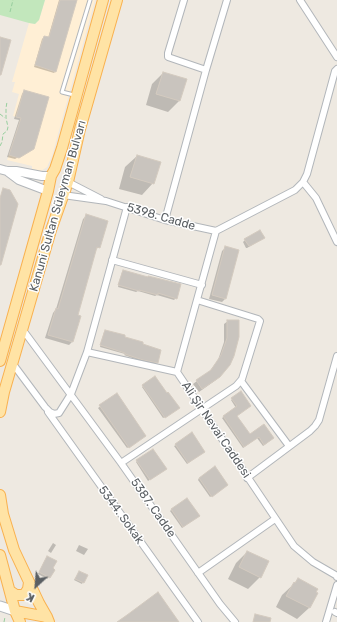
<!DOCTYPE html>
<meta charset="utf-8">
<style>
body{margin:0}
#map{position:relative;width:337px;height:622px;overflow:hidden;background:#eee9e1;font-family:Rubik,sans-serif}
canvas{display:block}
.north{position:absolute;left:16px;top:566px;width:40px;height:40px;-webkit-text-stroke:3px #fff;paint-order:stroke;rotate:206deg;font-size:11px;font-weight:700;line-height:16px;text-align:center;color:#5a5f63}
.north::after{content:'';display:block;margin:auto;width:14px;height:18px;background:#5a5f63;clip-path:polygon(50% 0,100% 100%,50% 72%,0 100%)}
</style>
<div id="map">
<canvas width="337" height="622"></canvas>
<div class="north">K</div>
</div>
<script>
const ctx = document.querySelector('canvas').getContext('2d');
ctx.lineJoin = 'round';
function fillPath(path, color) { ctx.fillStyle = color; ctx.fill(path, 'evenodd'); }
const poly = rows => new Path2D(rows.map(r => 'M' + r).join(''));
function stroke(path, color, width, dash) { ctx.strokeStyle = color; ctx.lineWidth = width; ctx.lineCap = dash ? 'butt' : 'round'; ctx.setLineDash(dash || []); ctx.stroke(path); }
function write(font, color, halo, rows, align = 'center') {
  ctx.font = font + ' Rubik,sans-serif'; ctx.lineWidth = 3; ctx.setLineDash([]); ctx.textBaseline = 'middle'; ctx.strokeStyle = halo; ctx.fillStyle = color; for (const [text, x, y, turn = 0] of rows) {
    ctx.save(); ctx.translate(x, y); ctx.rotate((+turn || 0) * Math.PI / 180); ctx.textAlign = isNaN(turn) ? turn : align; if (halo) ctx.strokeText(text, 0, 0); ctx.fillText(text, 0, 0); ctx.restore();
  }
}
const commercial = poly([
 [45,0,95,0,52,156,47,167,41,171,32,170,32,166,7,160,21,118,13,116,19,94,12,92,15,82,12,82,29,23,35,24,39,20]
]);
const green = poly([
 [0,0,45,0,39,20,35,24,29,23,0,15]
]);
const shadow = poly([
 [59,0,76,0,56,71,54,73,34,67,42,39,44,37,48,38],
 [163,73,180,100,168,112,146,105,152,84],
 [24,91,32,149,15,159,7,157,19,120,14,119,22,94],
 [137,156,153,183,142,195,119,189,125,167],
 [86,216,99,247,95,250,77,316,80,316,72,342,69,345,45,338,53,313,56,309,83,219],
 [264,238,247,248,246,248,243,242,245,240],
 [226,247,225,299,222,302,209,299,222,251],
 [123,271,176,298,174,300,157,295,155,296,138,291,136,292,118,287,122,272],
 [228,321,238,321,220,376,216,380,199,392,193,384,209,372,218,360,224,342,224,324],
 [105,331,124,338,157,363,155,364,141,361,124,355,125,354,100,347,104,332],
 [143,386,177,409,163,418,142,387],
 [241,393,236,416,250,436,264,426,271,440,263,446,257,438,243,448,222,418,236,408,231,400],
 [116,395,143,437,127,448,98,408],
 [176,445,202,453,187,464,174,446],
 [137,461,164,470,148,481,136,462],
 [199,478,226,486,210,497,198,480],
 [171,510,197,517,182,528,170,511],
 [53,543,56,545,51,553,48,551],
 [79,545,88,549,84,555,76,551],
 [247,552,260,577,248,589,228,579,236,563],
 [45,560,50,577,47,579,38,574],
 [78,574,86,576,82,584,74,580],
 [298,580,316,594,309,608,297,619,276,607,282,595]
]);
const building = poly([
 [60,0,77,0,56,72,35,65,44,36,49,37,60,0],
 [0,37,11,40,1,75,0,75,0,37],
 [163,72,187,79,180,101,156,94,163,72],
 [24,90,49,97,34,149,19,158,9,155,21,118,16,117,24,90],
 [137,155,161,162,154,184,130,177,137,155],
 [3,188,10,190,18,204,1,265,0,265,0,198,3,188],
 [86,214,108,221,100,248,97,247,78,315,81,316,73,342,48,335,56,308,58,309,86,214],
 [260,230,265,238,250,246,249,246,244,239,260,230],
 [225,246,239,250,226,299,212,295,225,246],
 [123,270,148,277,148,276,181,284,177,299,158,293,158,295,139,290,139,291,118,285,123,270],
 [227,320,239,320,239,337,234,356,230,365,220,377,202,389,196,380,211,370,221,355,227,338,227,320],
 [105,330,125,335,125,337,143,342,143,344,161,350,158,363,143,360,125,354,125,353,100,345,105,330],
 [155,376,167,393,168,392,180,408,165,418,142,385,155,376],
 [241,391,251,406,237,416,250,434,264,424,274,438,264,445,259,437,244,447,223,416,237,406,231,398,241,391],
 [117,393,146,436,129,448,99,405,117,393],
 [192,432,205,452,188,463,175,444,192,432],
 [153,449,167,469,150,480,136,460,153,449],
 [215,466,228,485,212,497,199,478,215,466],
 [187,498,200,516,183,527,171,509,187,498],
 [247,551,269,561,261,578,239,567,247,551],
 [47,556,57,561,53,568,55,570,50,578,39,572,47,556],
 [79,571,88,575,84,583,75,579,79,571],
 [298,578,318,589,316,592,318,593,310,608,286,596,294,582,295,583,298,578],
 [158,592,179,622,117,622,127,615,158,592],
 [255,614,271,618,270,622,253,622,255,614]
]);
const path = poly([
 [10,12,13,0],
 [0,114,5,118],
 [0,146,2,142,3,134,7,131,8,127,6,118,6,108,7,102],
 [4,622,5,617]
]);
const service = poly([
 [74,95,62,92,90,0]
]);
const minor = poly([
 [184,0,168,53,168,57,206,70],
 [300,0,337,57],
 [68,182,101,199],
 [303,182,316,198,337,242],
 [63,195,106,201,165,220,216,231],
 [165,220,206,70,227,0],
 [216,231,177,372,294,546,313,562,337,576,337,577],
 [216,231,295,190,303,182,307,174,335,71,337,69],
 [112,260,202,285],
 [23,330,121,463,220,604,235,622],
 [87,352,177,372],
 [13,364,45,407,50,412,54,414,59,413,71,394,87,352,127,207],
 [241,381,289,446],
 [48,412,198,622],
 [121,463,236,386,242,379,260,321,258,319,197,300],
 [247,478,310,431,315,426,319,420,337,356],
 [198,573,275,519],
 [335,612,337,613],
 [326,622,337,585]
]);
const tertiary = poly([
 [0,169,7,171,16,171,42,176,51,176],
 [7,171,19,180,48,191]
]);
const secondary = poly([
 [0,606,15,611]
]);
const primary = poly([
 [0,361,48,191,51,176,55,169,62,148,103,0],
 [0,412,4,392,51,230,68,182,80,129,117,0],
 [0,495,3,514,14,550,39,603,47,617,49,622],
 [0,555,15,611,20,622],
 [10,591,16,595,24,595,28,589,29,582],
 [15,611,47,617]
]);
const streetNames = [
 ["Kanuni Sultan Süleyman Bulvarı",58,206,-74],
 ["5398. Cadde",161,217,16],
 ["Ali Şir Nevai Caddesi",216,430,56],
 ["5387. Cadde",153,508,55],
 ["5344. Sokak",121,515,54]
];
fillPath(commercial, '#ffefd5');
fillPath(green, '#c2e7bc');
fillPath(shadow, '#0003');
fillPath(building, '#c9c4be');
stroke(building, '#d3cabf', 1);
stroke(service, '#b2b6ba', 5);
stroke(minor, '#b2b6ba', 8);
stroke(tertiary, '#b2b6ba', 10);
stroke(secondary, '#b3b8bd', 11);
stroke(primary, '#f9b14f', 12);
stroke(path, '#97ce9e', 1, [4, 2]);
stroke(service, '#fff', 3);
stroke(minor, '#fff', 6);
stroke(tertiary, '#fff', 8);
stroke(secondary, '#fff', 9);
stroke(primary, '#ffe3a5', 10);
write('12px', '#5a5f63', '#fff', streetNames);
</script>
